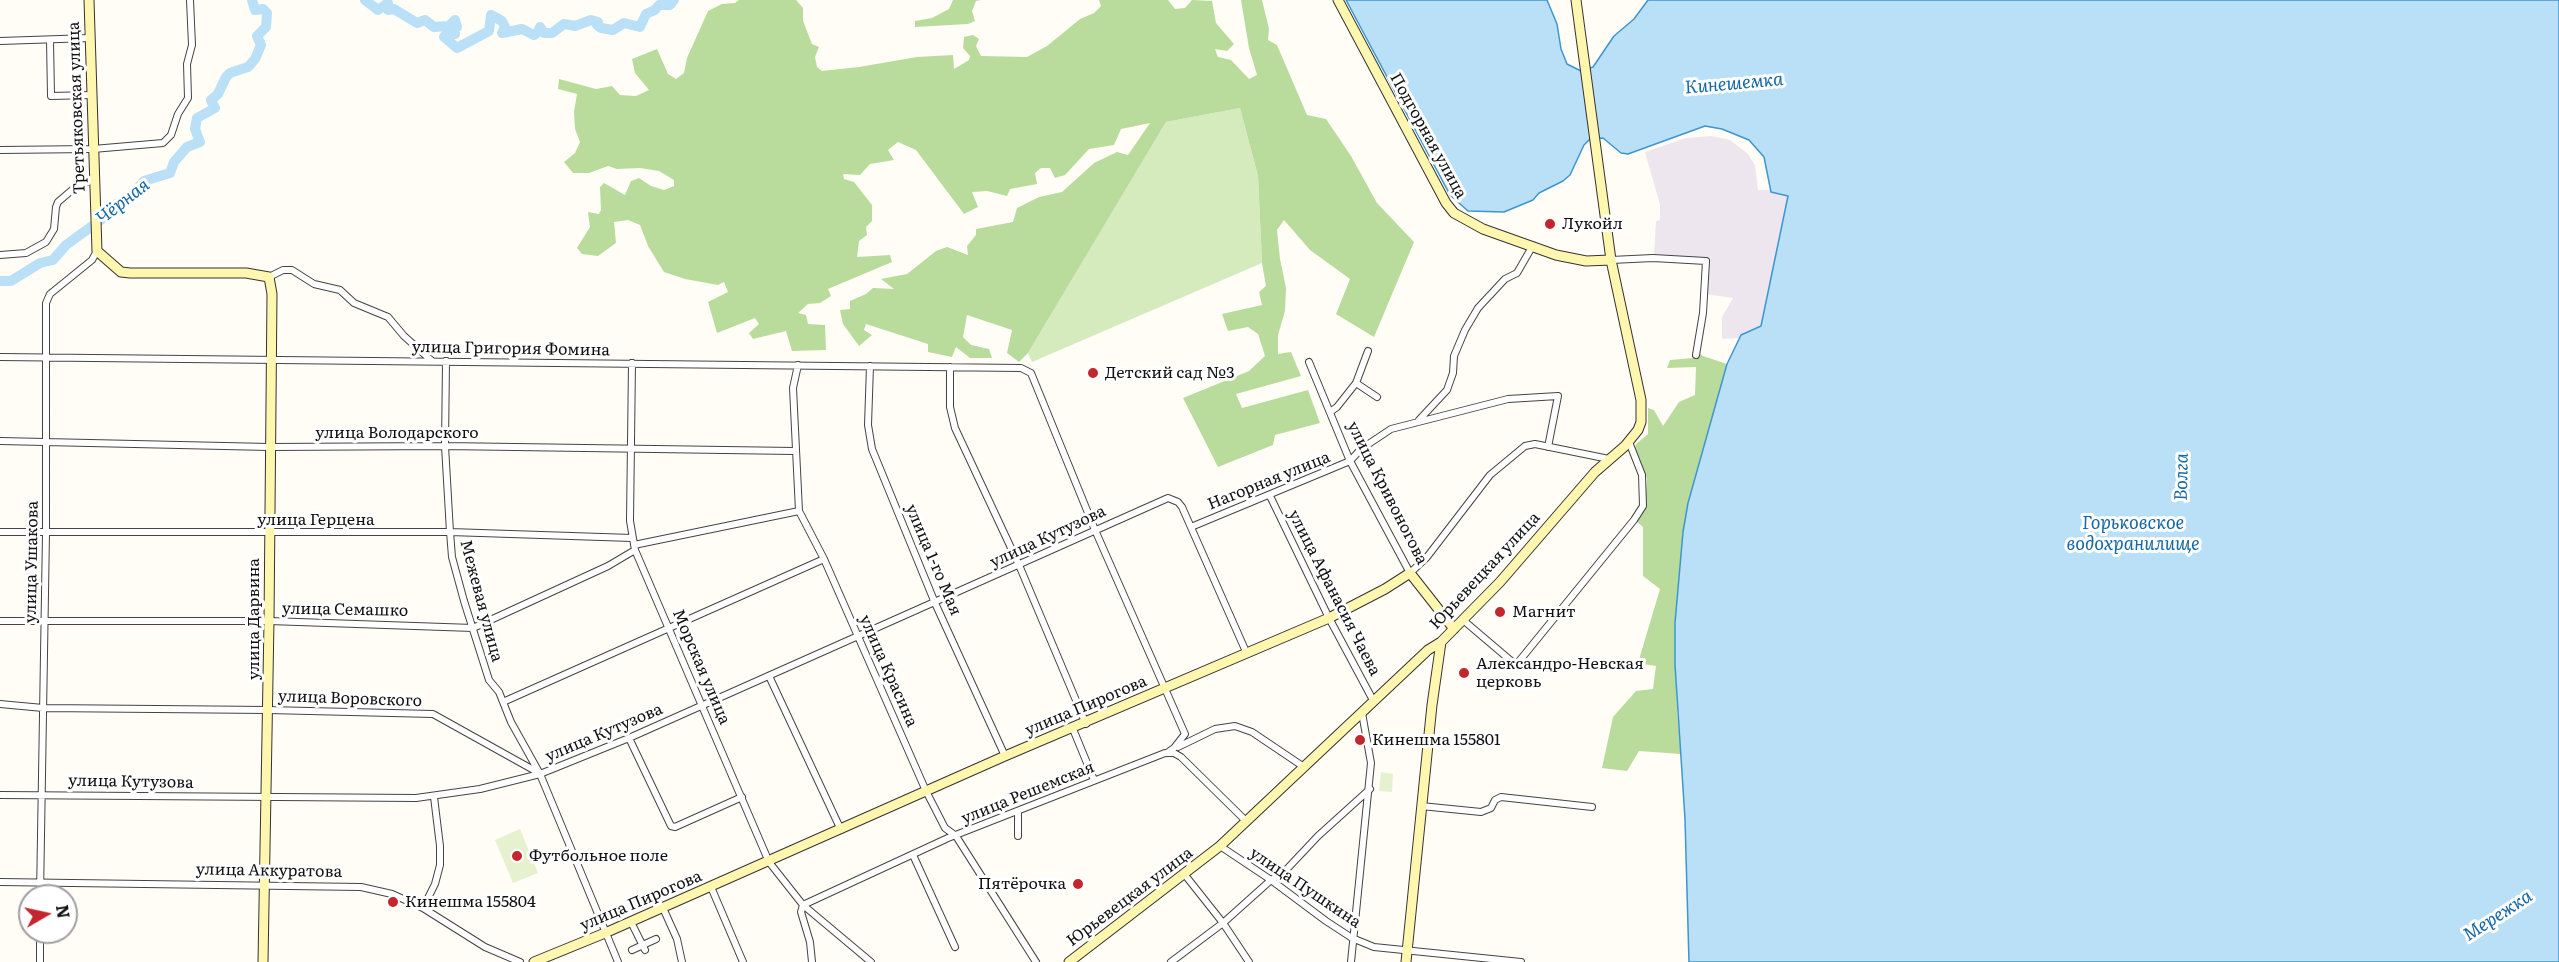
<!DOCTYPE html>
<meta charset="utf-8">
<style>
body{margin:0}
#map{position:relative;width:2559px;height:962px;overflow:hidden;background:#fffdf5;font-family:Literata,serif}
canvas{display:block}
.north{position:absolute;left:18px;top:884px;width:60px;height:60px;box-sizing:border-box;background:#fff;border:2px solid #a0a0a0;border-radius:50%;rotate:81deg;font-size:16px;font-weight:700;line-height:24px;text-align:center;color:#111}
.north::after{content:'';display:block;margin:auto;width:21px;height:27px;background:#c4262e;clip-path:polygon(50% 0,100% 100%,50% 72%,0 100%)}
</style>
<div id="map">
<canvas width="2559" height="962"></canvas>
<div class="north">N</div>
</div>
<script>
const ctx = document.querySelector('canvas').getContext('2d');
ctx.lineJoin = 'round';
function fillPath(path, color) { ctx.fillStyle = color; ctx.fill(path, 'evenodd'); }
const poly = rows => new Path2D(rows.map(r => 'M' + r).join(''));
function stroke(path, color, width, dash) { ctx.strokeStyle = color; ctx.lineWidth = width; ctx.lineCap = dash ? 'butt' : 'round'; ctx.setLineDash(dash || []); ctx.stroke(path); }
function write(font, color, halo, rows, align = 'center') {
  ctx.font = font + ' Literata,serif'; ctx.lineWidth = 6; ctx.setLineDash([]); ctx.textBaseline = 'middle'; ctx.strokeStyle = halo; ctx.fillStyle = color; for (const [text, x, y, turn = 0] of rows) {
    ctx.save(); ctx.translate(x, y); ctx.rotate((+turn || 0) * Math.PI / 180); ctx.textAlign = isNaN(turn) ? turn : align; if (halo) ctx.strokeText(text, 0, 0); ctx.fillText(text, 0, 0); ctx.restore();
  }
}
const industrial = poly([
 [1711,136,1730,140,1748,154,1755,165,1758,190,1770,190,1788,196,1761,326,1739,338,1722,339,1722,317,1733,298,1706,294,1704,265,1701,259,1654,255,1656,221,1660,220,1660,205,1645,152,1686,138]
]);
const green = poly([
 [1240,108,1258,176,1262,263,1032,362,1028,353,1166,122]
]);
const forest = poly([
 [739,0,796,0,803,8,803,21,812,44,819,47,815,57,817,67,822,71,859,67,917,57,953,55,954,69,969,60,970,56,963,48,964,37,973,35,979,39,976,46,981,56,1027,57,1047,46,1080,19,1094,13,1101,6,1099,0,1168,0,1175,9,1185,8,1192,0,1212,1,1216,23,1234,44,1227,51,1215,49,1218,57,1231,60,1249,79,1257,75,1249,48,1241,0,1262,0,1269,29,1268,40,1277,45,1307,115,1326,119,1351,156,1377,203,1414,242,1374,337,1336,314,1350,279,1310,250,1284,220,1277,230,1280,259,1286,288,1285,311,1278,335,1278,354,1291,352,1301,376,1236,394,1242,408,1308,390,1320,423,1275,435,1273,445,1218,467,1183,398,1249,371,1265,356,1258,334,1248,327,1228,331,1222,314,1262,305,1259,292,1266,286,1262,263,1258,176,1240,108,1166,122,1028,353,1019,362,1007,353,1012,330,967,315,963,337,971,345,989,349,992,358,970,358,956,347,952,357,928,352,928,344,866,324,864,330,872,335,859,346,843,324,840,310,850,309,850,301,866,294,873,288,894,289,881,279,907,274,936,251,947,247,968,255,967,246,976,235,976,229,1013,222,1017,208,1039,197,1062,192,1094,163,1117,152,1128,155,1150,123,1121,129,1114,145,1089,149,1065,175,1055,178,1050,168,1041,168,1035,173,1037,184,1010,189,1007,196,987,191,972,192,978,207,964,214,916,150,898,142,888,150,894,160,870,164,860,175,843,174,844,179,854,182,872,205,872,221,866,227,867,235,859,241,857,257,890,255,892,262,828,289,831,296,820,303,808,304,798,313,806,315,808,324,825,325,826,350,792,351,786,331,753,339,749,333,759,324,755,318,717,333,708,302,728,292,724,282,718,285,685,279,664,272,648,246,640,225,628,220,614,222,616,243,598,256,582,254,577,248,590,227,588,212,599,214,601,210,600,187,604,183,625,195,631,181,639,178,651,186,664,190,674,186,674,180,659,171,640,168,617,169,608,166,589,173,573,173,564,162,575,153,580,142,575,129,574,112,577,94,558,89,559,79,596,89,612,86,620,95,636,96,649,90,635,73,632,59,657,49,668,74,676,79,684,73,687,58,708,11,722,4,735,3],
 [953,0,981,0,976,1,972,11,975,21,968,24,915,27,915,21,932,18,949,9],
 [1694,348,1703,356,1727,364,1688,503,1683,532,1675,623,1677,711,1681,754,1639,751,1627,771,1602,768,1613,717,1636,691,1653,689,1656,666,1638,663,1660,589,1643,576,1643,527,1637,522,1645,509,1647,479,1634,450,1636,444,1648,434,1648,408,1654,410,1663,426,1679,402,1695,395,1696,367,1667,368,1670,360,1693,358]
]);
const pitch = poly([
 [1381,772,1393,774,1392,792,1379,791],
 [520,829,538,873,513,883,495,840]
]);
const water = poly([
 [1346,0,1547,0,1557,24,1561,49,1567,64,1581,71,1593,67,1614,36,1634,19,1648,0,2559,0,2559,962,1689,962,1685,819,1675,665,1675,623,1683,532,1688,503,1727,364,1741,335,1761,326,1788,196,1771,192,1764,157,1749,140,1722,129,1705,126,1628,154,1621,153,1603,138,1590,139,1584,145,1570,175,1563,181,1539,193,1533,200,1504,212,1468,211,1450,195,1346,0]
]);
const river = poly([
 [365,0,378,10,388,3,388,10,394,9,417,23,425,20,434,27,449,26,455,20,457,27,452,28,455,34,447,33,444,37,457,48,489,31,491,15,502,21,505,27,502,33,522,29,534,35,538,32,540,27,544,33,552,33,564,24,575,26,591,20,598,22,597,25,601,28,613,30,624,23,640,27,646,14,655,10,659,5,670,5,674,0],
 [0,281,11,281,40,263,53,260,66,245,106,216,116,208,116,204,128,199,144,181,170,173,174,162,187,147,200,142,195,129,197,118,215,108,211,100,218,94,226,77,230,73,248,67,255,59,261,45,257,36,266,27,267,13,263,9,255,10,252,0]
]);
const street = poly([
 [50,40,51,96,92,95],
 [0,41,90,38],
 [0,150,93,149,163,143,171,135,178,114,188,98,187,64,192,45,190,0],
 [0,255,26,253,46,242,54,229,56,207,58,202,72,190,94,178],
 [1611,260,1653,258,1706,261,1703,313,1696,355],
 [269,277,283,270,292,270,314,284,340,290,354,303,388,317,404,336,432,361],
 [0,357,1021,368,1031,373,1095,530,1185,734,1174,748,1167,753],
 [446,361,445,446,450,532,452,557,464,601,489,680,499,692,511,722,540,774,618,962],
 [1309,362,1350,461,1410,573,1427,557,1490,475,1525,446,1535,444,1609,459],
 [632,363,630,521,635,550,769,862,803,905,871,962],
 [798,365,793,388,799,511,824,559,926,791,945,828,956,836,1036,962],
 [870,366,868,425,872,449,935,603,1005,756],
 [950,367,950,407,955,428,1019,565,1086,724],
 [1356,383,1377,397],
 [1330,412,1337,407,1356,383,1368,351],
 [1419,420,1447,390,1453,373,1454,356,1465,330,1478,308,1505,279,1517,273,1532,247],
 [0,441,269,447,445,446,794,451],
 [1270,496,1329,618,1374,702],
 [1191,527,1350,461,1361,449,1391,429,1508,399,1558,396,1548,447],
 [0,532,450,532,632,538],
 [634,545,799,511],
 [1463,620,1516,665,1634,520,1643,506,1642,475,1629,442],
 [0,621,269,621,473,628,608,566,635,550],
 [769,676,841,830],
 [503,702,824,559],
 [0,704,43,708,268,710,433,714,539,773],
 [1073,729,1094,780],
 [629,738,671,826,675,827,742,797],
 [1178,747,1215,729,1235,726,1252,732,1304,767],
 [0,795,416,798,480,789,540,774,629,738,1168,498,1178,502,1182,507,1247,654],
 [1421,806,1481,812,1491,808,1495,800,1501,797,1592,807],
 [1018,836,1018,811],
 [1220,846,1271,880,1326,921,1352,938,1374,947,1521,962],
 [913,855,955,947],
 [1185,875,1223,923,1249,962],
 [0,882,361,887,392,894,423,908,485,947,520,962],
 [711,887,743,962],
 [40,896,46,533,46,303,50,294,92,260,97,251],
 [803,905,948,838,1165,753,1174,753,1181,757,1246,821],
 [803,905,801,912,810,942,812,962],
 [423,908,435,884,440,865,440,846,434,797],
 [663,908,677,939,682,962],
 [631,922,645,950],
 [40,932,40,962],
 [632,950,656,939],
 [1171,962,1223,923,1271,880,1286,870,1318,836,1370,789],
 [1351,962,1371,763,1362,713]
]);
const secondary = poly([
 [89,0,97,251,121,272,130,273,246,273,269,277,272,294,269,621,263,962],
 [1338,0,1446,203,1454,213,1483,229,1556,255,1586,261,1611,260],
 [534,962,605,933,1005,756,1329,618,1385,589,1410,573,1454,629],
 [1069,962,1220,846,1428,650,1441,642,1500,582,1595,472,1625,446,1638,430,1641,422,1641,400,1611,260,1576,0],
 [1406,962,1432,705,1441,642]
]);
const markers = [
 [1550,224,6,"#c4262e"],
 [1093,373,6,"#c4262e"],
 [1500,612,6,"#c4262e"],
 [1464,673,6,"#c4262e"],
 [1360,740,6,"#c4262e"],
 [517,856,6,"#c4262e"],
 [1078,884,6,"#c4262e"],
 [393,902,6,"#c4262e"]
];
const streetNames = [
 ["Третьяковская улица",77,108,-92],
 ["Подгорная улица",1428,136,61],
 ["улица Григория Фомина",511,349,1],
 ["улица Володарского",397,433],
 ["Нагорная улица",1269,481,-22],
 ["улица Кривоногова",1387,493,63],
 ["улица Герцена",316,520],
 ["улица Кутузова",1048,537,-25],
 ["улица 1-го Мая",933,560,67],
 ["улица Ушакова",32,562,-89],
 ["Юрьевецкая улица",1485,571,-47],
 ["улица Афанасия Чаева",1334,593,63],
 ["Межевая улица",481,601,75],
 ["улица Семашко",345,610,1],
 ["улица Дарвина",254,619,-90],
 ["Морская улица",701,667,67],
 ["улица Красина",888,671,66],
 ["улица Воровского",350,699,2],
 ["улица Пирогова",1086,706,-23],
 ["улица Кутузова",604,733,-23],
 ["улица Кутузова",131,782,1],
 ["улица Решемская",1028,793,-22],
 ["улица Аккуратова",269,871,1],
 ["улица Пушкина",1305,888,34],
 ["Юрьевецкая улица",1130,897,-37],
 ["улица Пирогова",641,901,-23]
];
const poiNames = [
 ["Лукойл",1562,224],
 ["Детский сад №3",1105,373],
 ["Магнит",1512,612],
 ["Александро-Невская",1476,664],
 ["церковь",1476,682],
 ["Кинешма 155801",1372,740],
 ["Футбольное поле",529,856],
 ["Пятёрочка",1066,884,"right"],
 ["Кинешма 155804",405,902]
];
const waterNames = [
 ["Кинешемка",1734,84,-5],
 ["Чёрная",123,202,-38],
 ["Волга",2182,477,-89],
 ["Горьковское",2133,524],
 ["водохранилище",2133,545],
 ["Мережка",2498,916,-33]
];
fillPath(industrial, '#eee6ef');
fillPath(green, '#d5ebbd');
fillPath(forest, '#b9dc9c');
fillPath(pitch, '#e6f2cf');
fillPath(water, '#b9e0f7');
stroke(water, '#3f96cf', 1.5);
stroke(river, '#b9e0f7', 10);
stroke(street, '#444', 8);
stroke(secondary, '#333', 11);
stroke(street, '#fff', 6);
stroke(secondary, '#fff6b0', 9);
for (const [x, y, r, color] of markers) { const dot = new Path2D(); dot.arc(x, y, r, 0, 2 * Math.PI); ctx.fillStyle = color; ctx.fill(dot); stroke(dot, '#fff', 2); }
write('16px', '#111', '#fff', streetNames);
write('16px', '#111', '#fff', poiNames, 'left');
write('italic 18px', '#1768a6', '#fff', waterNames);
</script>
